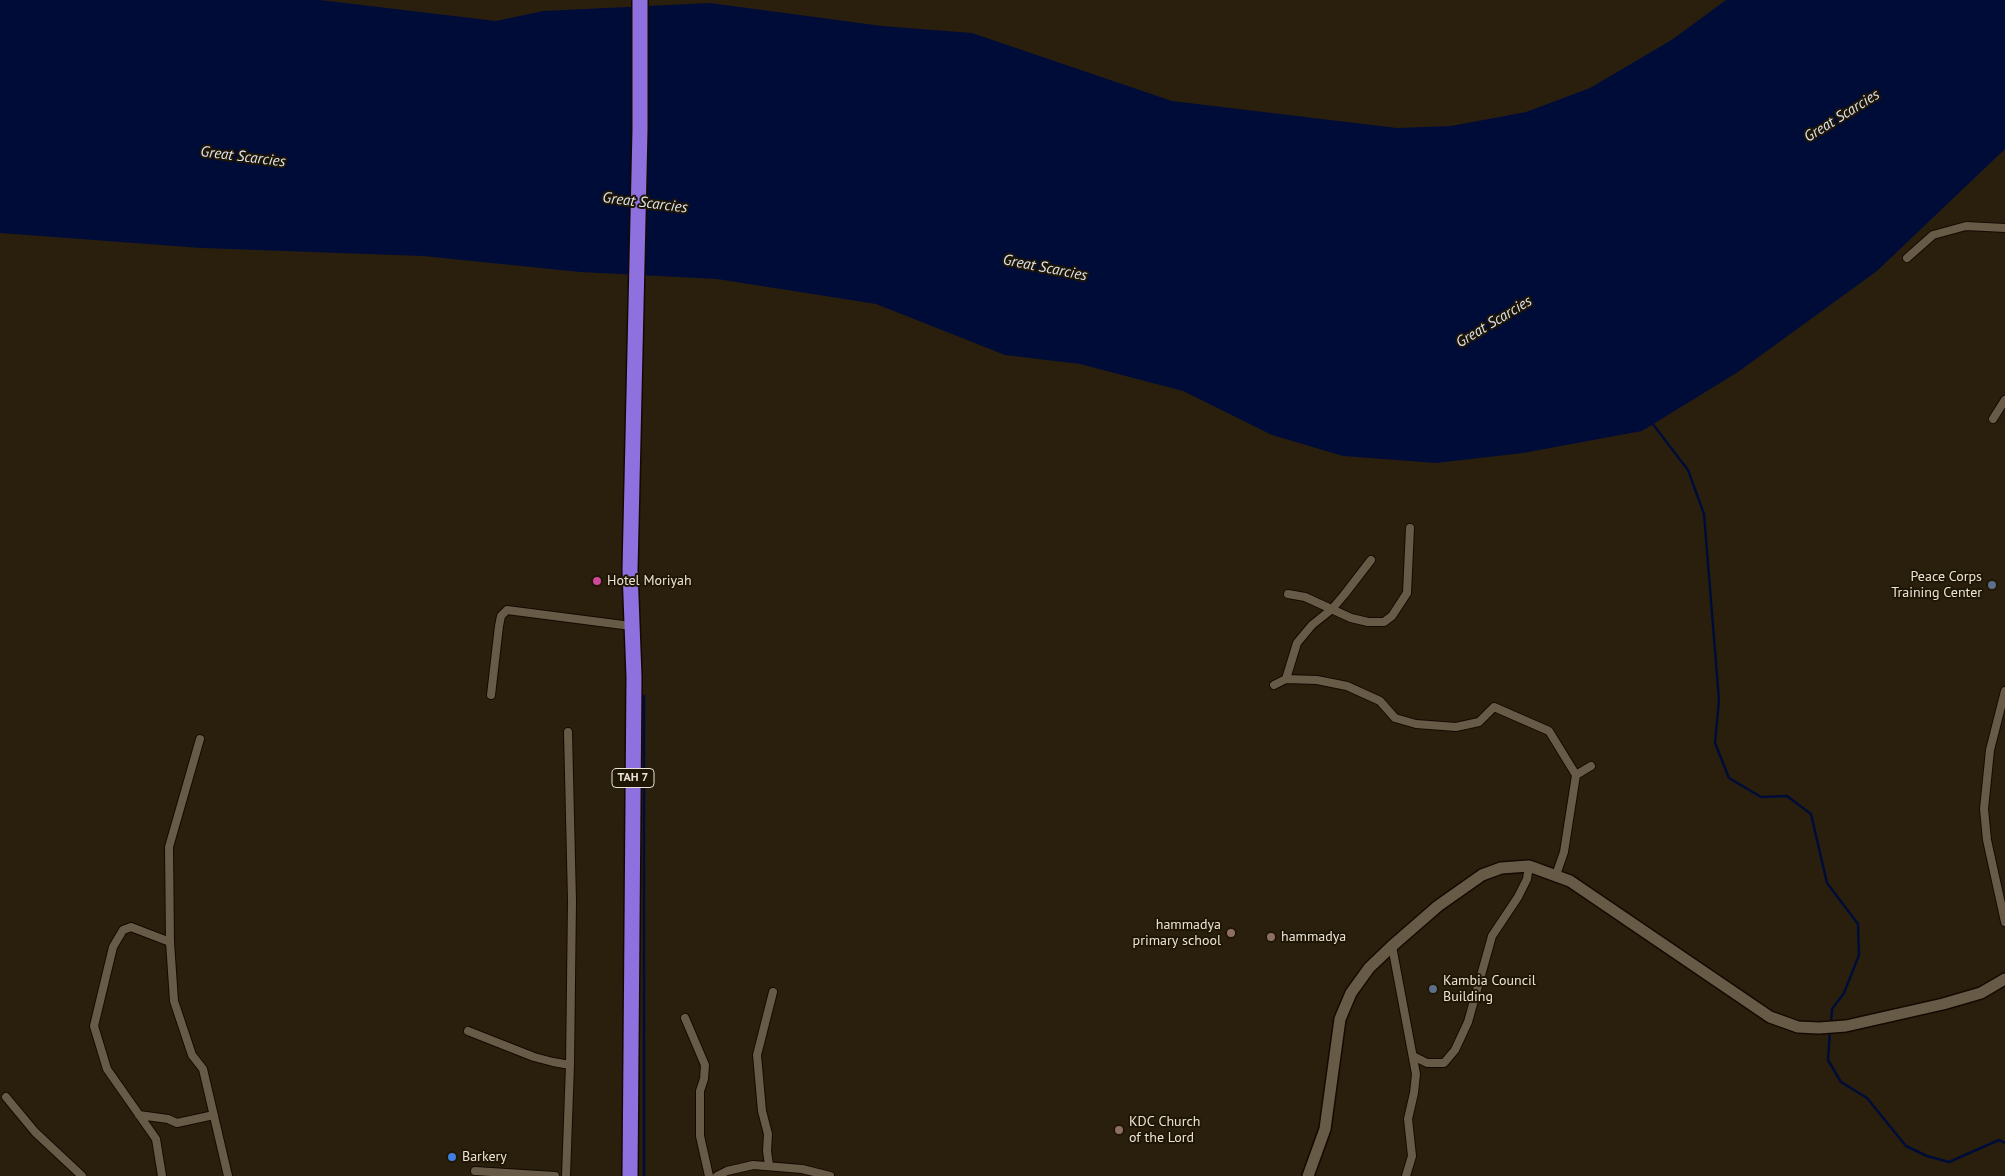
<!DOCTYPE html>
<style>
body{margin:0}
canvas{display:block;background:#2a1f0d}
</style>
<canvas width="2005" height="1176"></canvas>
<script>
const ctx = document.querySelector('canvas').getContext('2d');
ctx.lineJoin = 'round';
function fillPath(path, color) { ctx.fillStyle = color; ctx.fill(path, 'evenodd'); }
const poly = rows => new Path2D(rows.map(r => 'M' + r).join(''));
function stroke(path, color, width, dash) { ctx.strokeStyle = color; ctx.lineWidth = width; ctx.lineCap = dash ? 'butt' : 'round'; ctx.setLineDash(dash || []); ctx.stroke(path); }
function write(font, color, halo, rows, align = 'center') {
  ctx.font = font + ' "PT Sans",sans-serif'; ctx.lineWidth = 4; ctx.setLineDash([]); ctx.textBaseline = 'middle'; ctx.strokeStyle = halo; ctx.fillStyle = color; for (const [text, x, y, turn = 0] of rows) {
    ctx.save(); ctx.translate(x, y); ctx.rotate((+turn || 0) * Math.PI / 180); ctx.textAlign = isNaN(turn) ? turn : align; if (halo) ctx.strokeText(text, 0, 0); ctx.fillText(text, 0, 0); ctx.restore();
  }
}
const water = poly([
 [0,0,320,0,496,21,543,11,710,3,882,26,972,33,1172,101,1397,128,1451,126,1526,112,1590,88,1673,39,1726,0,2005,0,2005,149,1877,271,1738,372,1642,431,1523,453,1436,463,1343,456,1272,435,1183,391,1080,364,1005,355,876,304,717,279,580,272,423,256,201,248,0,233]
]);
const stream = poly([
 [1652,423,1688,470,1704,514,1719,700,1715,743,1729,778,1761,797,1787,796,1811,814,1827,883,1858,924,1859,955,1844,993,1832,1009,1831,1023],
 [644,696,644,1176],
 [1830,1031,1828,1060,1841,1082,1867,1098,1906,1146,1927,1156,1949,1162,1999,1140,2005,1143]
]);
const street = poly([
 [1907,258,1933,235,1966,226,2005,228],
 [1993,419,2005,400],
 [1288,594,1305,597,1351,618,1368,622,1384,622,1392,616,1407,593,1410,528],
 [1286,679,1317,680,1347,686,1380,701,1395,718,1416,724,1456,727,1479,722,1494,707,1549,731,1576,775,1564,852,1556,875],
 [1274,685,1286,679,1297,643,1312,625,1332,609,1344,595,1371,560],
 [2005,691,1990,750,1984,809,1987,840,2005,922],
 [491,695,499,626,501,616,507,610,631,626],
 [200,739,169,847,170,942,174,1001,192,1055,203,1069,228,1176],
 [1576,775,1591,766],
 [1392,946,1416,1074,1414,1093,1408,1119,1412,1156,1406,1176],
 [685,1018,705,1065,704,1079,700,1091,700,1136,709,1176],
 [468,1031,534,1057,553,1062,570,1065],
 [1413,1056,1427,1063,1444,1063,1455,1050,1468,1022,1492,936,1518,897,1527,879,1529,866],
 [6,1097,35,1132,82,1176],
 [139,1115,168,1119,177,1123,214,1115],
 [769,1165,767,1151,768,1134,762,1111,757,1055,773,992],
 [475,1171,555,1176],
 [162,1176,156,1139,107,1069,94,1026,113,947,123,930,131,927,170,942],
 [566,1176,570,1065,572,901,568,732],
 [717,1176,727,1171,753,1165,802,1169,830,1176]
]);
const secondary = poly([
 [1308,1176,1325,1129,1340,1019,1351,993,1369,968,1392,946,1438,906,1482,875,1501,868,1529,866,1570,881,1770,1017,1798,1027,1819,1028,1846,1026,1943,1004,1981,993,2005,979]
]);
const highway = poly([
 [630,1176,634,677,630,570,640,130,640,0]
]);
const markers = [
 [597,581,5,"#d1479c"],
 [1992,585,5,"#5c6f8a"],
 [1231,933,5,"#8d6e63"],
 [1271,937,5,"#8d6e63"],
 [1433,989,5,"#5c6f8a"],
 [1119,1130,5,"#8d6e63"],
 [452,1157,5,"#3f7fe0"]
];
const shields = [
 [633,778,42]
];
const shieldNames = [
 ["TAH 7",633,778]
];
const poiNames = [
 ["Peace Corps",1982,577,"right"],
 ["Training Center",1982,593,"right"],
 ["Hotel Moriyah",607,581],
 ["hammadya",1221,925,"right"],
 ["primary school",1221,941,"right"],
 ["hammadya",1281,937],
 ["Kambia Council",1443,981],
 ["Building",1443,997],
 ["KDC Church",1129,1122],
 ["of the Lord",1129,1138],
 ["Barkery",462,1157]
];
const waterNames = [
 ["Great Scarcies",1842,116,-32],
 ["Great Scarcies",243,157,7],
 ["Great Scarcies",645,203,7],
 ["Great Scarcies",1045,268,11],
 ["Great Scarcies",1494,322,-31]
];
fillPath(water, '#000c38');
stroke(stream, '#000c38', 2.5);
stroke(street, '#130900', 10);
stroke(secondary, '#130900', 14);
stroke(highway, '#130900', 18);
stroke(street, '#675a46', 8);
stroke(secondary, '#675a46', 11);
stroke(highway, '#8e70de', 15);
for (const [x, y, r, color] of markers) { const dot = new Path2D(); dot.arc(x, y, r, 0, 2 * Math.PI); ctx.fillStyle = color; ctx.fill(dot); stroke(dot, '#201604', 2); }
for (const [x, y, w] of shields) { const box = new Path2D(); box.roundRect(x - w / 2, y - 9.5, w, 19, 4); ctx.fillStyle = '#201604'; ctx.fill(box); stroke(box, '#eae3d7', 1); }
write('bold 12px', '#eae3d7', null, shieldNames);
write('14px', '#eae3d7', '#201604', poiNames, 'left');
write('italic 15px', '#dbe4f3', '#201604', waterNames);
</script>
